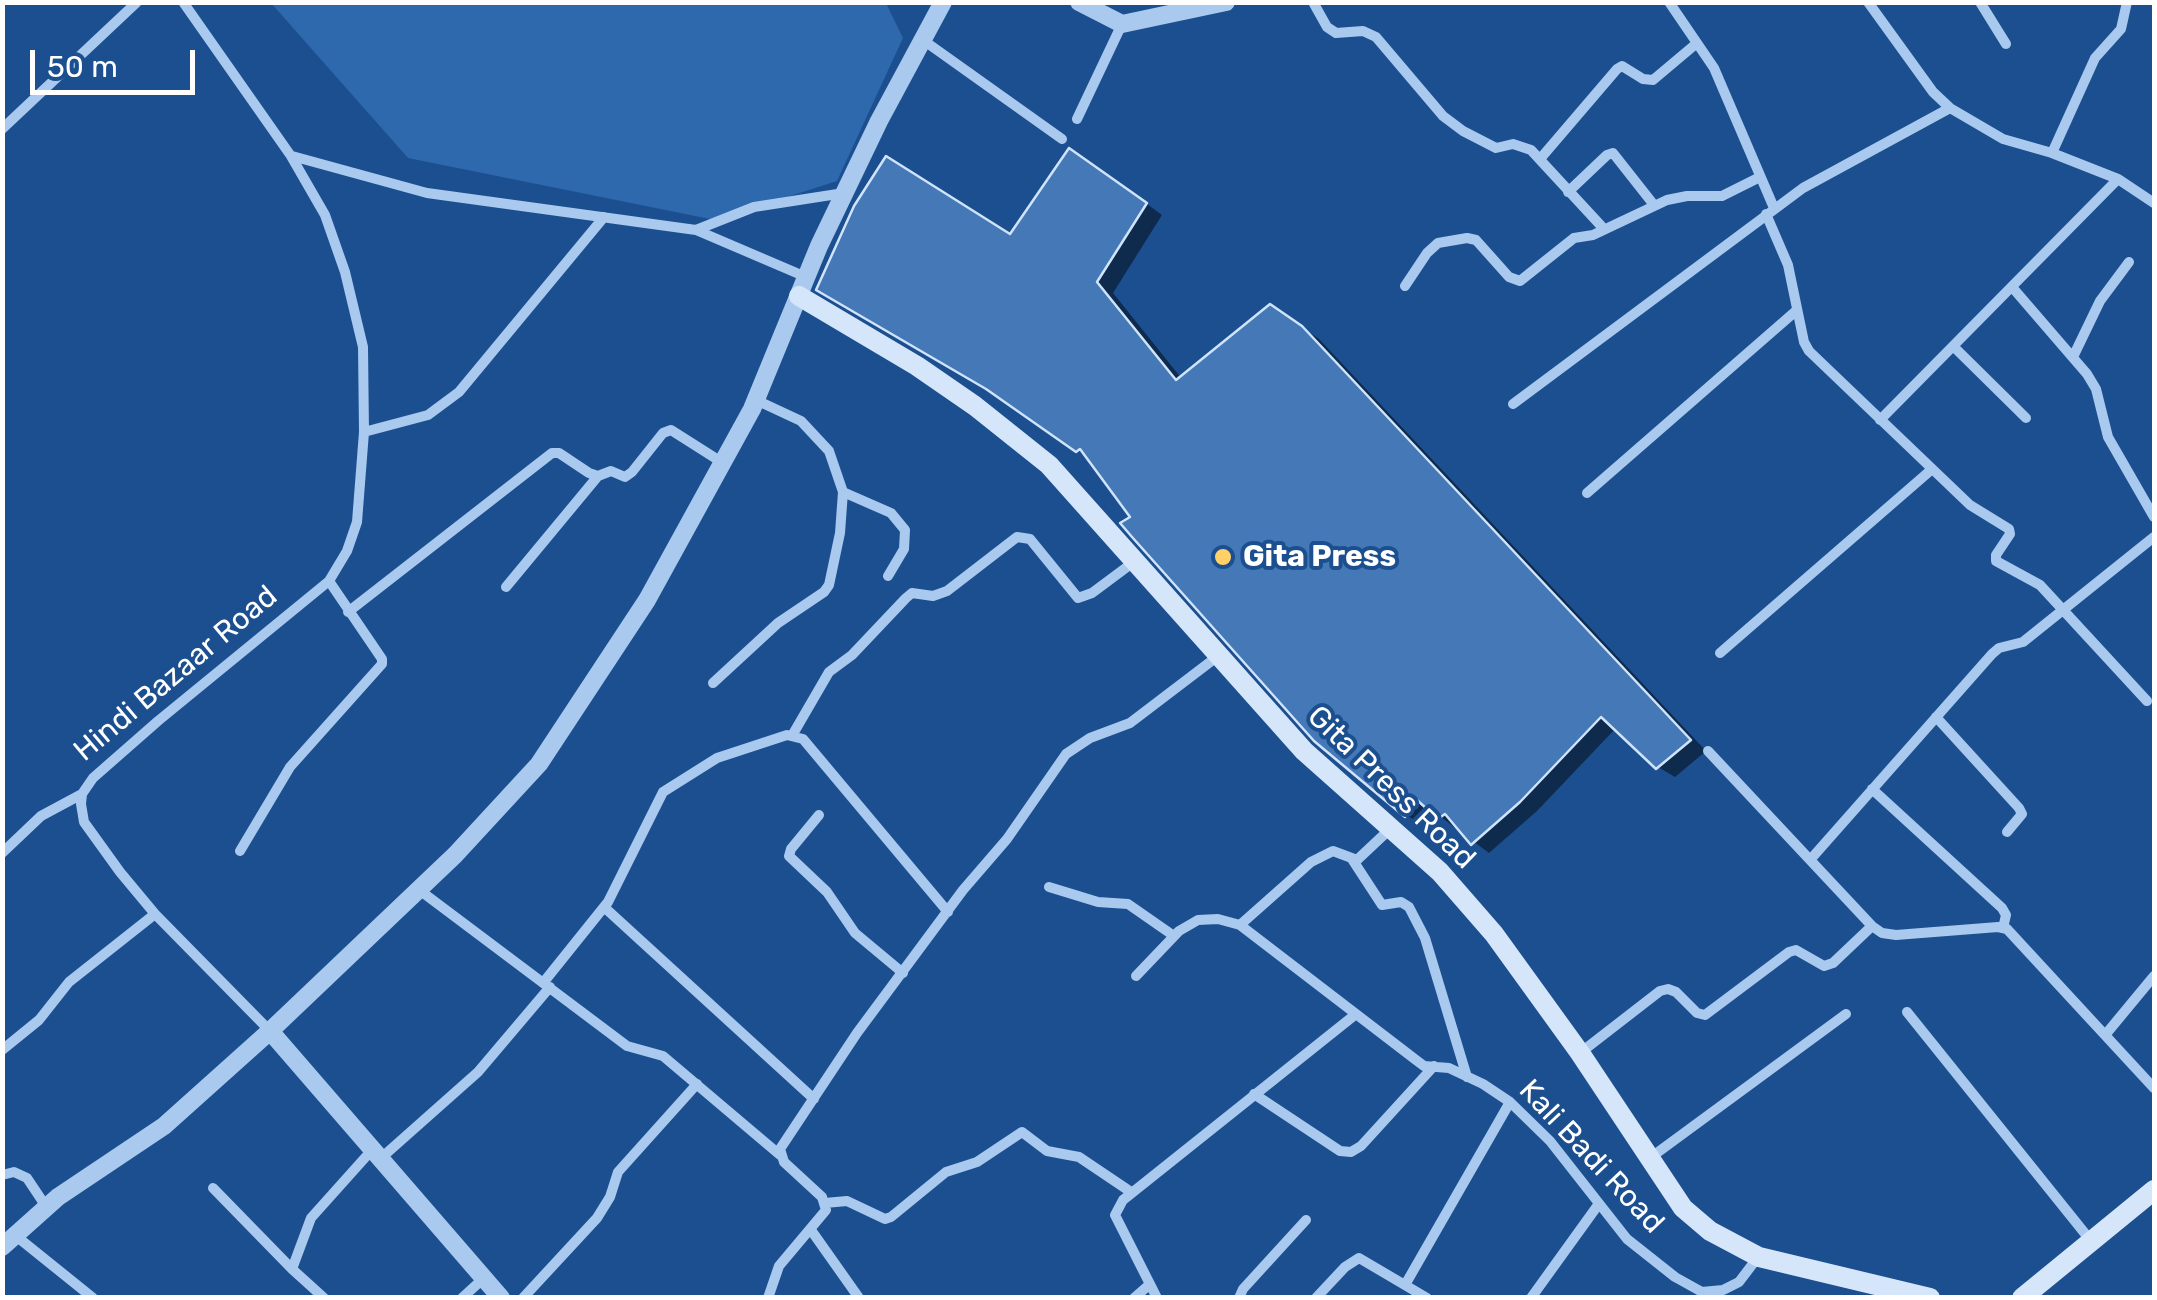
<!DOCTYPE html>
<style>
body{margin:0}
#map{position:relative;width:2157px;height:1300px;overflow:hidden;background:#1b4f8f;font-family:Rubik,sans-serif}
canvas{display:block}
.frame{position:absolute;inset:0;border:5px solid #fff;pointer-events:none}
.scale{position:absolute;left:30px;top:50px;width:165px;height:45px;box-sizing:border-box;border:5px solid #fff;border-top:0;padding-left:12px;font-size:30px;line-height:35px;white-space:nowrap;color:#fff;-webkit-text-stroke:8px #1b4f8f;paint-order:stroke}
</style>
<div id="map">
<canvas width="2157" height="1300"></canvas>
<div class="frame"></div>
<div class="scale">50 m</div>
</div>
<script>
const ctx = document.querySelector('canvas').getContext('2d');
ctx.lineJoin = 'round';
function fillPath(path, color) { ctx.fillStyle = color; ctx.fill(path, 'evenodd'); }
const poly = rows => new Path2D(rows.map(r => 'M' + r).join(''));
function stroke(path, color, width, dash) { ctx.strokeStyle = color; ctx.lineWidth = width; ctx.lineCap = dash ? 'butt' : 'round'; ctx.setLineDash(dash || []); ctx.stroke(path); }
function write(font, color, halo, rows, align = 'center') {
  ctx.font = font + ' Rubik,sans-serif'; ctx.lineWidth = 8; ctx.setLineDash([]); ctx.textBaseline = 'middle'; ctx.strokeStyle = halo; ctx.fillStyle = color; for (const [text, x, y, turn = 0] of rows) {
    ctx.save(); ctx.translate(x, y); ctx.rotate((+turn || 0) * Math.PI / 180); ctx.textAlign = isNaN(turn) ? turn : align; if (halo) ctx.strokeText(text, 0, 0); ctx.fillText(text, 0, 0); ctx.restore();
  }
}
const green = poly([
 [271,3,886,3,903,38,837,181,715,220,408,158]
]);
const shadow = poly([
 [1087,160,1162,215,1113,293,1182,379,1287,317,1319,339,1706,751,1675,777,1658,767,1616,728,1537,811,1489,853,1433,811,1423,825,1406,815,1315,739,1133,518,1090,458,1077,450]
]);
const building = poly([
 [1069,148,1147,203,1097,282,1176,380,1270,304,1302,326,1691,740,1656,769,1601,717,1520,802,1471,845,1445,814,1438,819,1417,800,1405,817,1314,741,1132,537,1120,523,1130,517,1080,449,1076,452,986,389,816,290,854,206,886,156,1010,234,1069,148]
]);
const minor = poly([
 [183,2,291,156,325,215,345,272,363,347,364,432,357,522,347,551,329,581,158,721,93,778,82,794,81,804,84,822,120,872,155,914,270,1031],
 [1313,2,1327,27,1336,33,1363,31,1376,37,1443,116,1463,131,1496,148,1513,144,1531,150,1604,229],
 [1669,2,1714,68,1774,208],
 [1868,2,1933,92,1950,108,2003,139,2052,153,2118,179,2154,203],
 [1980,2,2006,44],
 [923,40,1062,139],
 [1077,119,1122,24],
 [2,129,137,2],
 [2052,153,2095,58,2121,29,2127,2],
 [292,156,427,193,696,230,806,277],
 [1540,159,1617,69,1622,66,1643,79,1653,80,1697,43],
 [1568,192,1607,155,1613,153,1654,205],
 [1766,214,1788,265,1804,342,1809,351,1970,505,2009,529,2010,534,1996,555,1996,561,2040,585,2147,701],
 [696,230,754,207,844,193],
 [1405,286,1427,253,1438,243,1467,238,1476,240,1509,277,1520,281,1574,238,1593,235,1667,200,1687,196,1722,196,1760,177],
 [2012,287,2087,374,2096,389,2108,437,2154,517],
 [1953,346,2026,418],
 [2073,357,2100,301,2129,262],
 [1513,404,1803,188,1950,108],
 [1880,420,2118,179],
 [364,432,428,415,459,392,604,217],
 [843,492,891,513,905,530,904,549,888,576],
 [1587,493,1797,310],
 [506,587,598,476],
 [348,612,552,453,559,453,589,473,598,476,611,471,625,477,632,472,663,433,671,430,723,463],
 [1720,653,1931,470],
 [713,683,778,623,824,592,829,585,840,533,843,492,829,451,801,421,756,400],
 [1936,717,2019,808,2022,814,2007,832],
 [793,734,829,672,852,655,906,598,912,593,933,596,947,591,1017,537,1030,539,1078,598,1092,593,1135,561],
 [1708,751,1872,926,1882,933,1896,935,1998,927,2007,929,2154,1088],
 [1872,789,2002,908,2006,915,2003,928],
 [819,815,791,849,789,856,827,892,855,933,903,973],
 [240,851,290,767,382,664,382,659,329,581],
 [2,853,41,816,82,794],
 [1352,859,1382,905,1401,902,1409,907,1425,938,1467,1077],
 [1810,860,1992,654,1999,648,2023,642,2154,537],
 [1049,887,1098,902,1128,904,1174,936],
 [418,889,627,1046,663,1056,780,1155],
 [604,907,814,1099],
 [1240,925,1311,862,1333,851,1357,860,1390,829],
 [1136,976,1179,931,1198,920,1218,919,1240,925,1416,1060,1424,1066,1449,1068,1483,1084,1510,1102,1550,1141,1627,1239,1675,1277,1702,1292,1723,1290,1739,1282,1758,1257],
 [543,983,608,902,663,792,717,758,787,735,803,739,948,912],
 [1907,1012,2091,1241],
 [2106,1034,2154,976],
 [2,1050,39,1020,69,982,155,914],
 [1580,1053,1660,991,1668,989,1676,992,1697,1013,1705,1015,1789,952,1796,950,1824,966,1833,963,1872,926],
 [1254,1094,1340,1151,1351,1152,1361,1146,1434,1066],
 [1650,1158,1846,1014],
 [380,1159,478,1072,550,987],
 [2,1175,14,1172,27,1178,47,1208],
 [213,1188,292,1269],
 [825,1203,847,1201,885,1219,891,1217,946,1172,977,1162,1022,1132,1047,1151,1079,1157,1131,1192],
 [811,1230,859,1298],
 [16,1236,93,1298],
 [1405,1285,1510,1102],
 [324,1298,292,1269,311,1218,371,1151],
 [462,1298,485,1277],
 [523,1298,597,1218,610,1197,618,1172,697,1084],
 [768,1298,779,1266,826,1210,822,1197,784,1162,780,1149,857,1033,963,890,1007,839,1066,754,1090,738,1130,723,1218,656],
 [1134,1298,1149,1285],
 [1157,1298,1115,1215,1123,1200,1356,1014],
 [1239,1298,1243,1289,1306,1220],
 [1316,1298,1345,1267,1359,1258,1427,1298],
 [1531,1298,1598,1205]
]);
const tertiary = poly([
 [1079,2,1122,24,1226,2],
 [270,1031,501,1298],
 [2,1247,58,1197,164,1126,270,1031,455,855,539,764,647,600,752,409,819,246,879,121,943,2]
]);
const secondary = poly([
 [799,296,917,366,975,406,1049,465,1304,751,1440,872,1494,934,1580,1053,1683,1208,1710,1231,1759,1257,1930,1298],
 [2022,1298,2154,1190]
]);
const markers = [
 [1223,557,10,"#ffd166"]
];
const poiNames = [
 ["Gita Press",1243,557]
];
const streetNames = [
 ["Hindi Bazaar Road",176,674,-40],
 ["Gita Press Road",1391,788,44],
 ["Kali Badi Road",1591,1157,47]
];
fillPath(green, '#2e69ad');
fillPath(shadow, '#0007');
fillPath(building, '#4478b7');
stroke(building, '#cfe3fa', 2.5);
stroke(minor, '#a9c9ee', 10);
stroke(tertiary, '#a9c9ee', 18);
stroke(secondary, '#d6e6fa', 20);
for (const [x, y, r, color] of markers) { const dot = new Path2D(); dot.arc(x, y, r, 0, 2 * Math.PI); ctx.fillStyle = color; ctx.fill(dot); stroke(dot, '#1b4f8f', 4); }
write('bold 30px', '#fff', '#1b4f8f', poiNames, 'left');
write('30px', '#fff', '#1b4f8f', streetNames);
</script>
